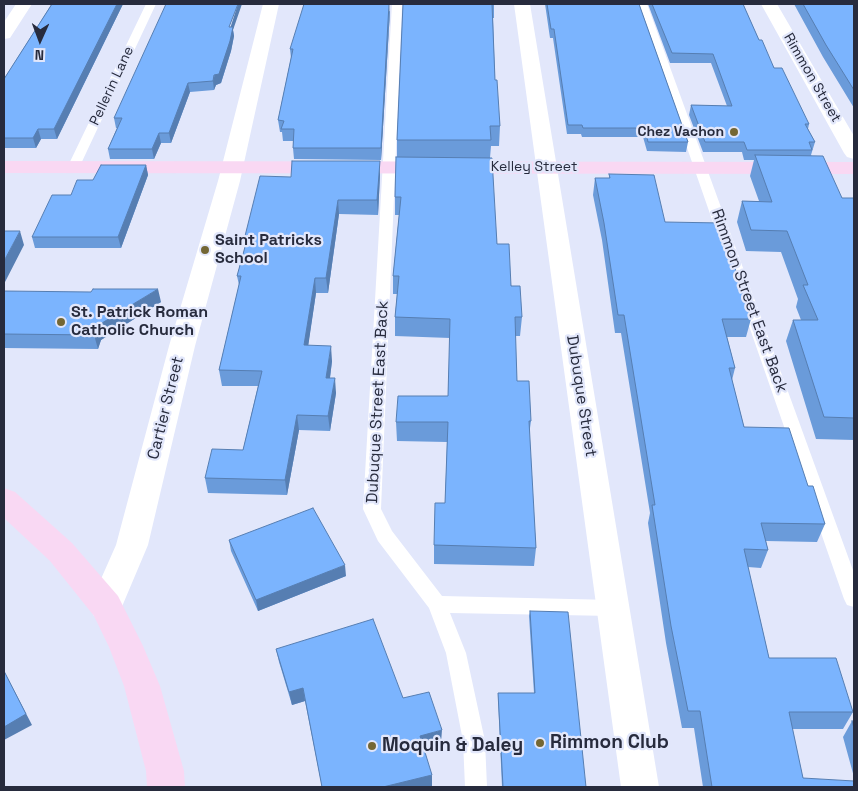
<!DOCTYPE html>
<style>
body{margin:0}
#map{position:relative;width:858px;height:791px;overflow:hidden;background:#e2e7fb;font-family:"Space Grotesk",sans-serif}
canvas{display:block}
.frame{position:absolute;inset:0;border:5px solid #272b3d;pointer-events:none}
.north{position:absolute;left:15px;top:15px;width:50px;height:50px;-webkit-text-stroke:4px #e2e7fb;paint-order:stroke;rotate:182deg;font-size:14px;font-weight:700;line-height:20px;text-align:center;color:#272b3d}
.north::after{content:'';display:block;margin:auto;width:18px;height:22px;background:#272b3d;clip-path:polygon(50% 0,100% 100%,50% 72%,0 100%)}
</style>
<div id="map">
<canvas width="858" height="791"></canvas>
<div class="frame"></div>
<div class="north">N</div>
</div>
<script>
const ctx = document.querySelector('canvas').getContext('2d');
ctx.lineJoin = 'round';
const poly = rows => new Path2D(rows.map(r => 'M' + r).join(''));
function fillPath(path, color) { ctx.fillStyle = color; ctx.fill(path, 'evenodd'); }
function stroke(path, color, width, dash) { ctx.strokeStyle = color; ctx.lineWidth = width; ctx.lineCap = dash ? 'butt' : 'round'; ctx.setLineDash(dash || []); ctx.stroke(path); }
function write(font, color, halo, rows, align = 'center') {
  ctx.font = font + ' "Space Grotesk",sans-serif'; ctx.lineWidth = 4.5; ctx.setLineDash([]); ctx.textBaseline = 'middle'; ctx.strokeStyle = halo; ctx.fillStyle = color; for (const [text, x, y, turn = 0] of rows) {
    ctx.save(); ctx.translate(x, y); ctx.rotate((+turn || 0) * Math.PI / 180); ctx.textAlign = isNaN(turn) ? turn : align; if (halo) ctx.strokeText(text, 0, 0); ctx.fillText(text, 0, 0); ctx.restore();
  }
}
const lane = poly([
 [146,4,156,4,79,168,73,172,69,171,67,168,146,4],
 [392,4,402,4,381,509,392,531,442,596,613,600,620,602,623,608,620,614,613,616,450,613,466,653,485,741,487,787,465,787,463,741,446,653,429,608,378,541,363,509,392,4],
 [637,4,647,4,854,573,854,607,847,605,844,599,637,4]
]);
const street = poly([
 [16,4,32,4,10,38,4,39,4,22,16,4],
 [263,4,279,4,240,181,195,346,148,545,118,616,106,620,94,616,89,606,116,545,169,346,218,181,263,4],
 [514,4,530,4,659,787,621,787,514,4],
 [761,4,777,4,854,136,854,159,847,157,844,153,761,4]
]);
const secondary = poly([
 [4,161,854,162,854,174,4,173,4,161],
 [4,488,15,492,72,543,118,596,143,646,160,686,184,771,185,787,147,787,146,771,124,686,109,647,94,616,50,561,4,518,4,488]
]);
const wall = poly([
 [50,4,123,4,57,139,41,139,36,148,4,148,4,79,51,5],
 [403,4,494,4,494,18,493,18,495,80,500,126,499,146,491,146,490,158,497,244,522,317,520,336,515,336,517,381,531,421,529,435,536,548,534,566,434,564,434,545,445,503,447,442,397,441,396,422,448,396,450,338,395,336,395,317,397,294,393,294,393,276,399,215,395,215,395,197,397,157,397,140],
 [545,4,639,4,688,142,686,152,647,151,643,137,582,137,581,134,567,134,553,38,550,38],
 [648,4,743,4,759,40,774,68,809,124,808,129,815,142,811,155,842,198,854,198,854,440,816,439,786,341,793,320,801,320,796,307,798,299,781,252,746,251,737,222,742,201,759,201,750,176,754,160,744,160,742,152,703,152,689,115,691,105,727,106,711,63,670,63],
 [794,4,854,4,854,108,823,57],
 [390,11,381,160,294,159,293,148,293,141,283,141,282,132,280,132,278,120,291,58,290,49],
 [233,30,234,36,231,51,221,83,216,85,214,90,190,92,171,143,161,143,154,159,110,159,108,149,117,128,116,128,114,118],
 [146,165,148,175,121,248,35,248,32,237,71,195,93,180],
 [609,174,665,222,751,319,746,337,727,337,735,368,732,380,744,427,808,486,825,524,817,542,766,541,768,550,761,568,748,567,769,658,853,712,843,729,792,729,803,778,854,787,703,787,694,728,682,728,666,643,648,523,650,513,621,333,615,333,602,240,593,195,595,178,609,178],
 [380,175,378,215,339,214,328,293,316,293,308,345,332,361,330,378,336,393,330,431,299,430,287,495,208,493,205,478,243,450,258,386,222,386,219,370,239,285,237,276,246,244,245,236,291,177],
 [4,291,161,302,101,340,98,349,4,348],
 [229,540,346,576,258,611,231,551],
 [530,611,586,787,502,787,498,698,498,693,534,693,529,616],
 [276,649,403,698,441,743,423,748,432,787,322,787,305,701,292,705,279,662],
 [852,721,854,721,854,777,843,737]
]);
const shadedWall = poly([
 [117,4,123,4,57,139,54,129],
 [238,4,242,4,233,30,234,36,231,51,221,83,216,85,214,90,213,81],
 [390,4,390,11,381,160,381,148],
 [188,83,190,92,171,143,169,133],
 [38,129,41,139,36,148,33,138],
 [159,133,161,143,154,159,152,149],
 [380,161,380,175,378,215,377,200],
 [146,165,148,175,121,248,118,237],
 [338,200,339,214,328,293,326,278],
 [20,231,24,245,4,284,4,261],
 [315,278,316,293,306,361,304,345],
 [158,289,161,302,101,340,98,349,94,335,97,326],
 [331,346,332,361,328,393,326,378],
 [335,378,336,393,330,431,328,416],
 [297,415,299,430,287,495,285,480],
 [345,565,346,576,258,611,256,600],
 [4,671,32,725,4,740],
 [303,688,305,701,292,705,289,692],
 [442,730,441,743,420,749,420,736],
 [432,775,432,787,383,787]
]);
const building = poly([
 [52,4,117,4,54,129,38,129,33,138,4,138,4,79,52,4],
 [166,4,238,4,229,27,233,27,230,41,219,74,214,75,213,81,188,83,169,133,159,133,152,149,108,149,122,118,114,118,166,4],
 [304,4,389,4,381,148,293,148,294,129,281,129,284,121,278,120,293,49,290,49,304,4],
 [403,4,492,4,495,80,497,80,500,126,490,126,491,140,397,140,403,4],
 [547,4,639,4,688,142,648,142,645,128,583,128,582,125,568,125,554,29,551,29,547,4],
 [652,4,743,4,759,40,762,40,774,68,782,68,809,124,805,124,815,142,809,142,812,150,747,150,744,142,705,142,691,105,732,106,713,54,672,53,652,4],
 [803,4,854,4,854,90,826,45,803,4],
 [755,155,823,156,842,198,854,198,854,418,824,417,793,320,818,320,803,285,808,285,787,231,751,230,742,201,772,202,755,155],
 [396,157,492,158,497,244,509,244,511,286,520,286,522,317,515,317,517,381,529,381,531,421,529,421,536,548,434,545,435,503,445,503,448,422,396,422,398,396,448,396,450,319,395,317,399,276,393,276,401,197,395,197,396,157],
 [292,161,380,161,377,200,338,200,326,278,315,278,304,345,331,346,326,378,335,378,328,416,297,415,285,480,205,478,212,449,243,450,262,371,219,370,241,276,237,276,248,236,245,236,260,176,291,177,292,161],
 [101,165,146,165,118,237,32,237,52,195,71,195,77,180,93,180,101,165],
 [609,174,654,175,665,222,721,223,751,319,722,319,735,368,729,368,744,427,789,428,808,486,813,486,825,524,761,523,768,550,744,549,769,658,836,658,853,712,789,712,803,778,854,781,854,787,712,787,700,711,688,711,671,626,652,505,655,505,624,315,618,315,604,223,595,178,610,178,609,174],
 [4,231,20,231,4,261,4,231],
 [93,289,158,289,97,326,94,335,4,334,4,291,91,292,93,289],
 [313,508,345,565,256,600,229,540,313,508],
 [530,611,568,612,586,787,503,787,498,693,535,693,530,611],
 [373,619,403,698,429,692,442,730,420,736,432,775,383,787,322,787,303,688,289,692,276,649,373,619],
 [4,671,26,714,4,727,4,671],
 [852,721,854,721,854,728,852,721]
]);
const markers = [
 [734,132,5,"#746734"],
 [205,250,5,"#746734"],
 [61,322,5,"#746734"],
 [540,743,5,"#746734"],
 [372,746,5,"#746734"]
];
const farStreetnames = [
 ["Rimmon Street",812,78,60],
 ["Pellerin Lane",112,86,-65],
 ["Kelley Street",534,167]
];
const farPoinames = [
 ["Chez Vachon",724,132]
];
const poiNames = [
 ["Saint Patricks",215,241],
 ["School",215,259],
 ["St. Patrick Roman",71,313],
 ["Catholic Church",71,331]
];
const streetNames = [
 ["Rimmon Street East Back",749,301,70],
 ["Dubuque Street",581,396,81],
 ["Dubuque Street East Back",378,402,-87],
 ["Cartier Street",166,408,-76]
];
const nearPoinames = [
 ["Rimmon Club",550,743],
 ["Moquin & Daley",382,746]
];
fillPath(lane, '#fff');
fillPath(street, '#fff');
fillPath(secondary, '#f9d8f3');
fillPath(wall, '#6a9bda');
fillPath(shadedWall, '#567eb2');
fillPath(building, '#7bb4fe');
stroke(building, '#567eb2', 1);
for (const [x, y, r, color] of markers) { const dot = new Path2D(); dot.arc(x, y, r, 0, 2 * Math.PI); ctx.fillStyle = color; ctx.fill(dot); stroke(dot, '#e2e7fb', 2); }
write('14px', '#272b3d', '#e2e7fb', farStreetnames);
write('bold 14px', '#272b3d', '#e2e7fb', farPoinames, 'right');
write('bold 16px', '#272b3d', '#e2e7fb', poiNames, 'left');
write('16px', '#272b3d', '#e2e7fb', streetNames);
write('bold 19px', '#272b3d', '#e2e7fb', nearPoinames, 'left');
</script>
